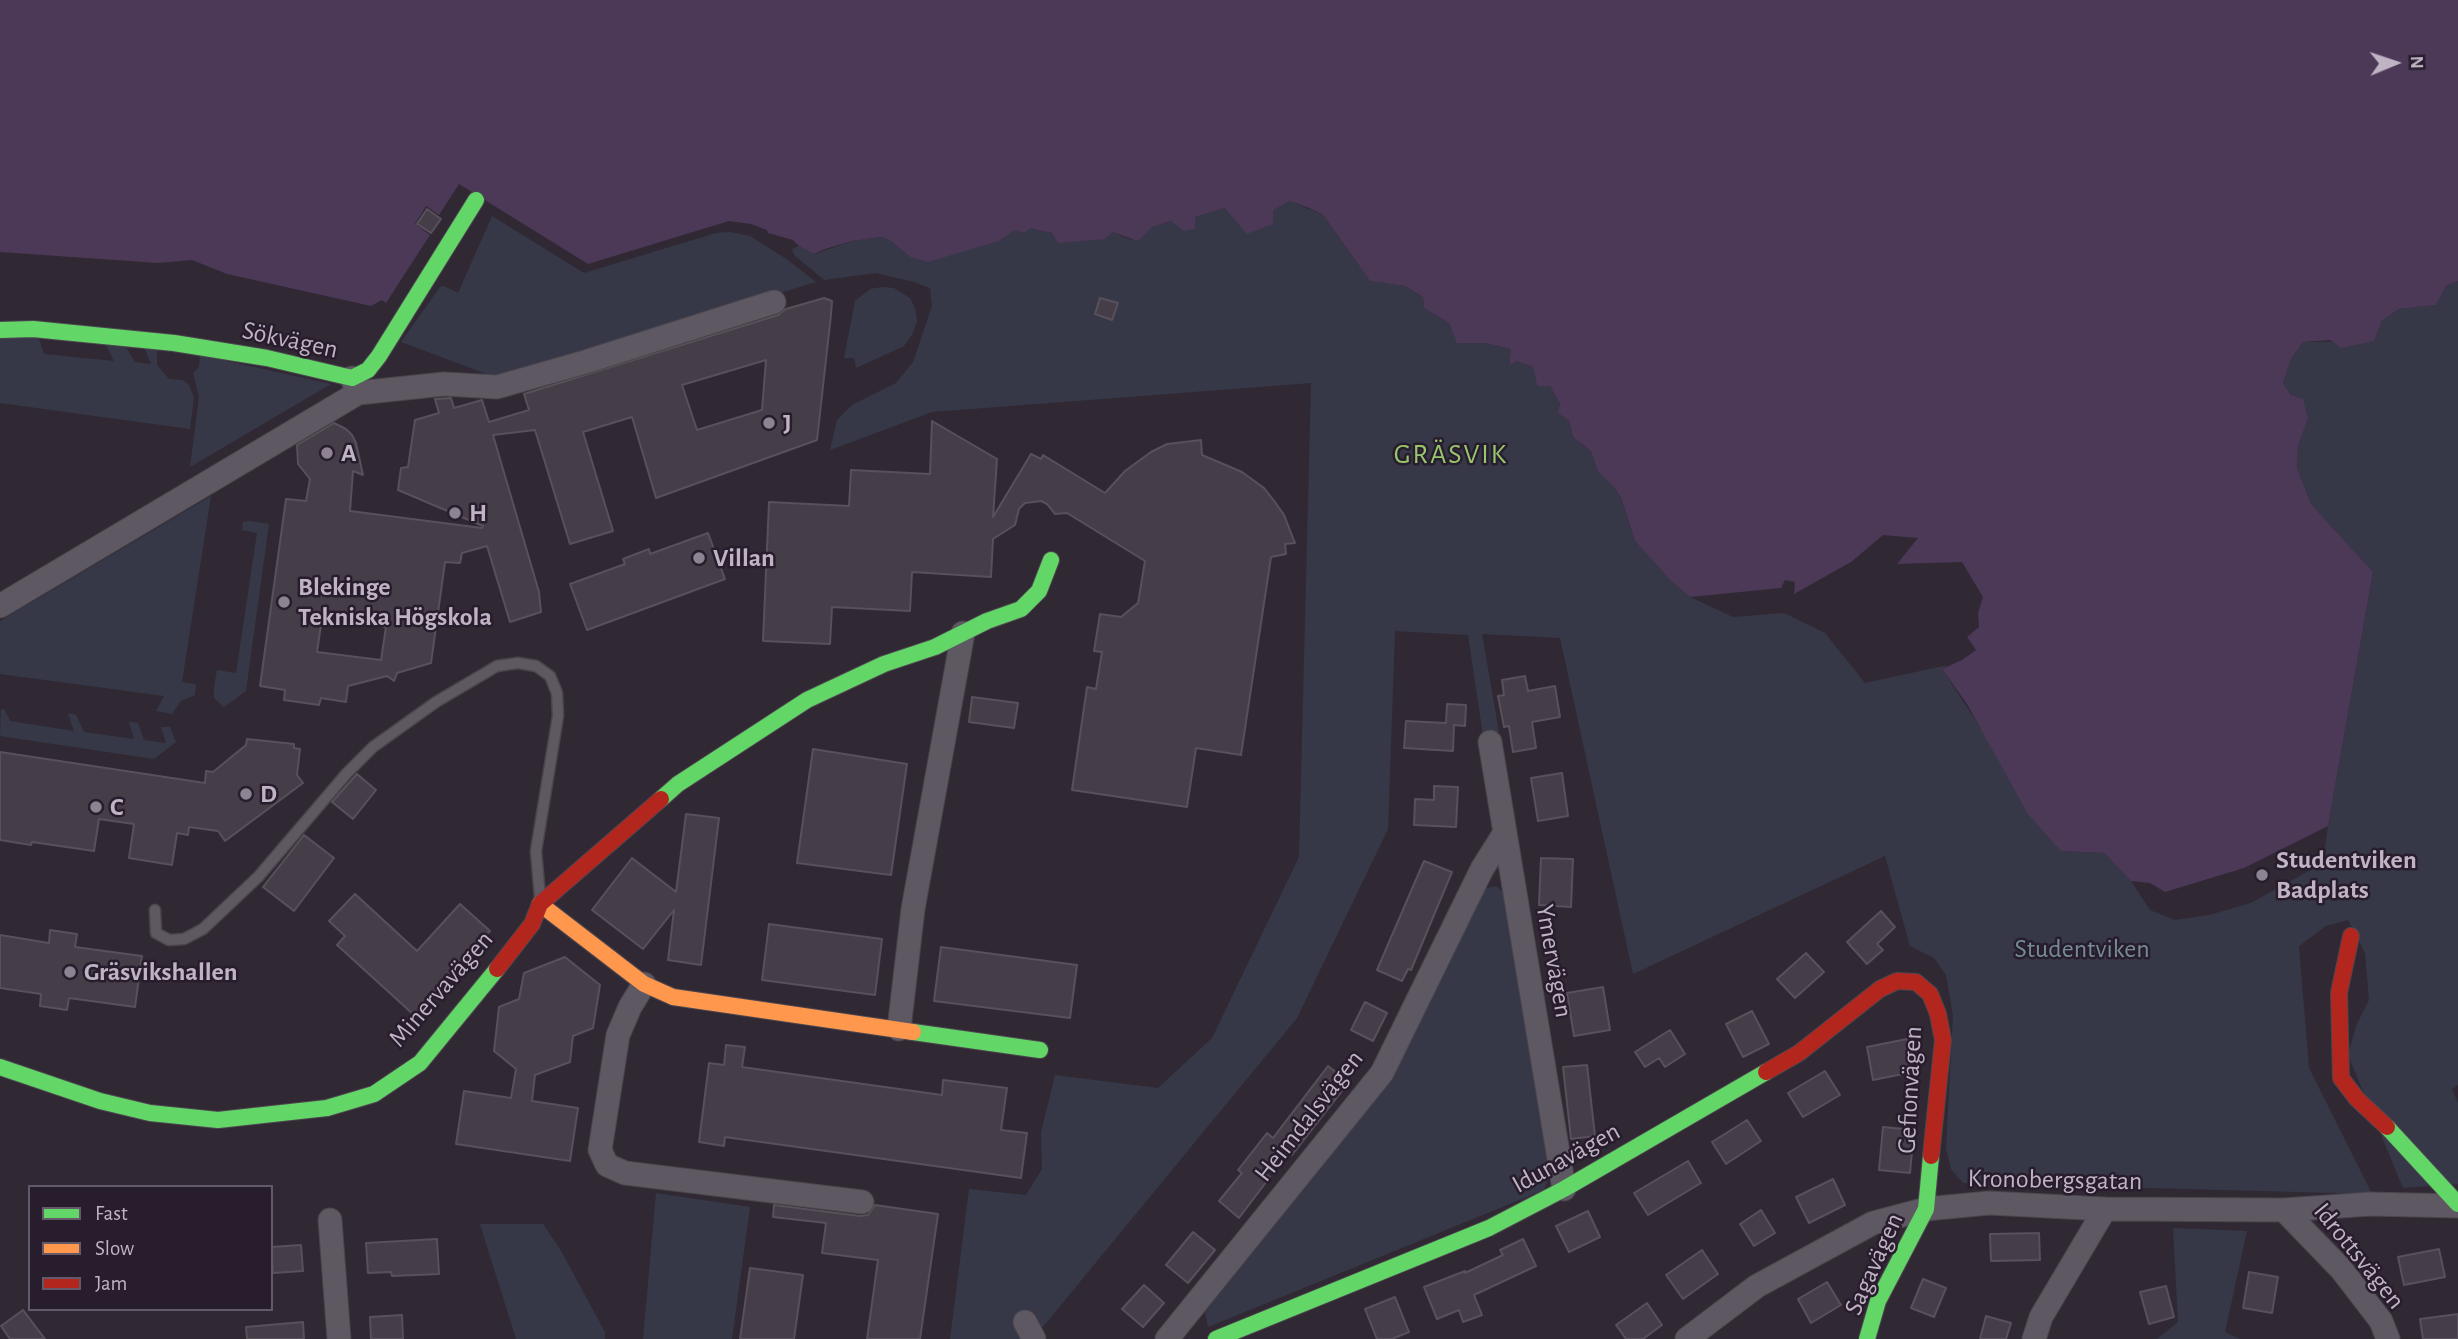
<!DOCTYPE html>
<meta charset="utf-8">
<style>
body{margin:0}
#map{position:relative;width:2458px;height:1339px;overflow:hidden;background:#302933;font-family:"Alegreya Sans",sans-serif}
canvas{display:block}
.legend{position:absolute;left:28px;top:1185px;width:245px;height:126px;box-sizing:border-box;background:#281d2d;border:2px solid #645969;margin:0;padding:9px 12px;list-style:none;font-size:21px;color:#bfb3c4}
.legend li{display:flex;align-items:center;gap:14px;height:35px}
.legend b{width:35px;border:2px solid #645969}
.north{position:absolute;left:2360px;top:28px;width:70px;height:70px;-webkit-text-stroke:5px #281d2d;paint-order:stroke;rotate:88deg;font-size:19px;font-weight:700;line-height:28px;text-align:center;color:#bfb3c4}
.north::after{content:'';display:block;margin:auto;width:24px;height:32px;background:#bfb3c4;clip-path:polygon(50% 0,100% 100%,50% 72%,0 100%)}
</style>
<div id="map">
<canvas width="2458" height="1339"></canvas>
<ul class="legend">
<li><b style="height:9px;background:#63d668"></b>Fast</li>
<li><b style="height:9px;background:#ff974d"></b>Slow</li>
<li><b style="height:9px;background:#b3261e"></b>Jam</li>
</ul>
<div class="north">N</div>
</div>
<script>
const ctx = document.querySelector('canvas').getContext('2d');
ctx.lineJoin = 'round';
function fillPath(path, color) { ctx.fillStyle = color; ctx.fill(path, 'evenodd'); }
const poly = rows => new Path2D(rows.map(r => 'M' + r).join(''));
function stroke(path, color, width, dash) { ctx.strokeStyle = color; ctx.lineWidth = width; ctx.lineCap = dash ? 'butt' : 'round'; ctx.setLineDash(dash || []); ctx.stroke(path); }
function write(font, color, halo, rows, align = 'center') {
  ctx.font = font + ' "Alegreya Sans",sans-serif'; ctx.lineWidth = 5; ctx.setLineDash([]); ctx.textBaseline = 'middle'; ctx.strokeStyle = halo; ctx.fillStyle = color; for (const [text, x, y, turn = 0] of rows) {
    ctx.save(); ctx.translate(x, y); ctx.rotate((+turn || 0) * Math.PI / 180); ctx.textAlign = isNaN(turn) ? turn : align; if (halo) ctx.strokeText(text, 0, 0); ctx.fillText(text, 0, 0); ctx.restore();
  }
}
const green = poly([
 [1290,201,1323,215,1370,281,1405,286,1423,297,1424,308,1449,323,1458,343,1485,343,1511,349,1509,365,1516,361,1533,367,1537,386,1550,386,1560,404,1559,413,1569,421,1573,437,1591,451,1598,472,1613,486,1621,499,1635,541,1671,581,1690,597,1733,617,1784,613,1825,633,1865,683,1948,665,1942,669,2061,851,2104,853,2131,881,2150,910,2175,920,2209,915,2251,903,2323,863,2328,826,2373,572,2311,504,2297,468,2298,446,2308,419,2283,383,2291,359,2303,342,2374,341,2382,321,2399,309,2436,305,2446,286,2458,281,2458,1085,2452,1089,2458,1103,2458,1184,2403,1188,2348,1055,2356,1026,2369,1000,2365,953,2348,920,2326,926,2299,946,2309,1068,2372,1194,1963,1183,1951,1169,1946,1148,1953,1016,1946,975,1934,958,1910,946,1885,856,1633,974,1560,638,1482,634,1499,732,1483,736,1468,635,1395,631,1388,829,1297,1018,1033,1339,950,1339,969,1189,1026,1195,1042,1169,1041,1132,1055,1075,1158,1088,1212,1038,1299,857,1311,383,932,412,830,450,837,420,852,405,896,383,913,362,932,306,930,288,914,282,876,273,824,280,794,255,792,249,799,246,815,254,852,241,881,237,891,241,910,257,999,241,1016,229,1030,227,1052,233,1112,232,1131,240,1151,227,1172,221,1194,217,1225,208,1272,210],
 [492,216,584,273,716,233,730,232,750,236,788,260,816,282,500,379,401,342,440,287,444,286,458,293],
 [882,287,894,288,910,298,915,308,917,321,913,333,904,346,856,368,854,358,844,358,855,301,870,289],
 [38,336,44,354,114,361,105,343,124,344,135,362,151,364,144,347,157,349,157,365,169,379,183,380,189,385,194,397,190,429,0,403,0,337],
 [200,355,331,384,190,467,199,397,193,373,199,367],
 [211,496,182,682,196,684,195,695,181,701,172,714,156,711,164,696,0,674,0,621],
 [250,521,269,524,246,691,224,707,214,698,214,687,217,670,236,673,257,533,242,530,243,522],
 [1,709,5,710,10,721,74,731,68,713,76,715,84,732,134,739,129,722,138,723,144,740,166,743,161,727,170,727,176,742,154,759,0,736],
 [1496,886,1506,895,1550,1175,1544,1190,1208,1327,1205,1312,1388,1083,1483,889],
 [656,1193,750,1207,732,1339,643,1339],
 [480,1224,543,1224,560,1249,605,1332,605,1339,516,1339],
 [2173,1228,2247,1231,2225,1332,2240,1339,2157,1339,2178,1322]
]);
const water = poly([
 [0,0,2458,0,2458,281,2446,286,2436,305,2399,309,2382,321,2374,341,2341,348,2330,340,2303,342,2291,359,2283,383,2291,395,2303,399,2308,419,2298,446,2297,468,2311,504,2373,572,2328,826,2244,868,2165,892,2150,883,2131,881,2104,853,2061,851,2028,814,1967,704,1942,669,1962,660,1976,650,1967,637,1979,627,1978,613,1983,597,1962,562,1897,564,1918,538,1883,535,1851,562,1794,594,1795,582,1785,580,1781,588,1690,597,1671,581,1635,541,1621,498,1613,486,1598,472,1591,451,1573,437,1569,421,1558,413,1560,404,1550,386,1537,386,1533,367,1516,361,1509,366,1511,349,1485,343,1457,343,1449,323,1424,308,1423,297,1405,286,1370,281,1323,215,1309,208,1290,201,1273,210,1273,224,1247,234,1225,208,1195,217,1195,229,1184,231,1171,221,1152,227,1138,241,1112,232,1105,239,1058,243,1052,233,1030,228,1024,233,1015,230,999,241,928,262,910,257,891,241,881,237,852,241,825,249,814,254,799,246,793,240,768,233,767,230,751,224,729,221,588,264,459,184,439,215,426,206,415,224,430,235,386,303,382,300,371,306,227,274,192,260,158,263,0,252]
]);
const building = poly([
 [427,209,441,219,431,233,417,224,427,209],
 [824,298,832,301,831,315,817,440,656,498,632,417,583,432,613,531,570,544,535,430,493,435,539,592,541,612,510,622,487,546,462,553,460,563,445,562,431,663,397,673,394,681,387,676,348,686,346,702,321,698,319,705,284,700,285,690,260,686,286,499,306,501,310,479,298,464,297,445,334,423,346,429,352,435,356,443,363,475,353,471,350,511,482,528,483,526,398,490,401,468,408,467,415,420,439,413,435,399,451,398,454,408,482,400,489,422,529,410,524,394,778,315,786,309,824,298],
 [766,360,762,410,697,430,682,385,766,360],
 [322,618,386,627,381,660,317,652,322,618],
 [1100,298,1118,303,1112,320,1095,314,1100,298],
 [932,421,997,459,993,517,1031,454,1041,459,1043,455,1105,493,1125,471,1151,452,1167,444,1201,440,1202,455,1242,472,1264,488,1275,502,1284,515,1295,543,1285,544,1286,554,1271,557,1241,755,1196,748,1187,807,1072,790,1087,687,1096,689,1102,652,1094,651,1100,614,1121,617,1138,603,1145,561,1067,513,1055,514,1047,504,1041,501,1025,503,1019,509,1015,525,993,539,991,577,912,572,910,611,832,607,830,644,763,641,769,502,849,506,851,470,930,474,932,421],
 [708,533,725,579,587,630,570,584,625,564,623,559,649,549,650,554,708,533],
 [1525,676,1528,691,1555,686,1560,717,1532,722,1536,748,1513,752,1509,726,1504,727,1498,696,1504,695,1502,680,1525,676],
 [972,697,1018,703,1014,728,969,722,972,697],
 [1447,704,1466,705,1465,726,1454,725,1453,751,1404,748,1406,721,1446,723,1447,704],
 [247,739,294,744,294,748,300,749,297,775,303,783,225,841,218,831,189,827,188,835,177,833,172,865,129,858,134,824,99,819,94,851,32,842,31,845,0,840,0,752,205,783,206,771,213,772,246,745,247,739],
 [813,749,907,764,891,875,797,863,813,749],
 [1562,773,1568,816,1538,821,1531,778,1562,773],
 [357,774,376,790,353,819,332,802,357,774],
 [1434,786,1458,787,1456,827,1414,825,1415,799,1434,800,1434,786],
 [686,814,719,818,701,965,668,960,674,910,643,949,592,910,632,858,676,892,686,814],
 [304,835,334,858,294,911,263,887,304,835],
 [1541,858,1573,859,1571,907,1539,905,1541,858],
 [1424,861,1452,872,1411,970,1408,969,1402,981,1377,970,1424,861],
 [355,894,417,951,460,904,490,931,414,1015,337,945,345,936,329,921,355,894],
 [1881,911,1895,927,1877,944,1883,950,1867,964,1847,942,1881,911],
 [769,924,882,939,875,995,762,980,769,924],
 [50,930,77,934,75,947,142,956,135,1007,69,998,67,1010,40,1006,41,994,0,988,0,935,49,943,50,930],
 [941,947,1077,965,1070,1018,934,1001,941,947],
 [1806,953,1824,972,1795,998,1777,979,1806,953],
 [565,957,600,985,593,1028,573,1036,570,1062,535,1075,532,1101,578,1108,570,1161,456,1144,464,1091,511,1098,516,1069,494,1051,499,1007,519,999,524,973,565,957],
 [1603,987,1610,1030,1574,1036,1567,993,1603,987],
 [1365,1002,1387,1013,1373,1041,1351,1030,1365,1002],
 [1752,1011,1769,1044,1743,1057,1726,1024,1752,1011],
 [1670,1030,1685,1054,1665,1067,1659,1058,1645,1067,1635,1052,1670,1030],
 [1907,1039,1913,1072,1873,1080,1867,1047,1907,1039],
 [726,1045,745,1047,742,1067,942,1095,943,1080,1007,1088,1001,1130,1027,1133,1021,1178,725,1137,724,1146,699,1142,709,1063,724,1065,726,1045],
 [1587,1065,1595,1136,1571,1139,1563,1067,1587,1065],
 [1328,1066,1349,1082,1292,1155,1283,1147,1263,1172,1270,1177,1239,1218,1219,1201,1242,1173,1238,1170,1267,1133,1273,1138,1328,1066],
 [1825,1071,1840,1095,1803,1117,1788,1093,1825,1071],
 [1747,1120,1761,1141,1726,1164,1712,1142,1747,1120],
 [1883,1127,1914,1130,1910,1173,1879,1170,1883,1127],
 [1688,1161,1701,1183,1648,1215,1634,1193,1688,1161],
 [1833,1179,1845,1205,1809,1223,1796,1197,1833,1179],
 [774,1205,860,1216,868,1215,875,1205,938,1214,920,1339,867,1339,878,1260,822,1253,826,1223,773,1217,774,1205],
 [1761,1210,1775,1233,1754,1246,1740,1224,1761,1210],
 [1588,1211,1600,1237,1569,1252,1556,1226,1588,1211],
 [1193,1232,1215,1250,1188,1283,1166,1265,1193,1232],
 [2039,1233,2040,1260,1991,1261,1990,1234,2039,1233],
 [437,1239,439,1274,392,1276,391,1272,368,1273,366,1243,437,1239],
 [1523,1239,1536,1266,1474,1295,1482,1315,1463,1322,1459,1310,1437,1319,1424,1287,1465,1271,1465,1273,1503,1255,1500,1250,1523,1239],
 [301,1245,303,1271,273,1273,271,1247,301,1245],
 [2439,1249,2445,1277,2404,1285,2398,1257,2439,1249],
 [1702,1250,1718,1274,1683,1299,1666,1275,1702,1250],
 [750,1268,803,1275,794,1339,740,1339,750,1268],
 [2249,1272,2278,1277,2272,1313,2243,1308,2249,1272],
 [1923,1279,1946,1288,1934,1317,1911,1308,1923,1279],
 [1827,1282,1841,1305,1811,1323,1798,1299,1827,1282],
 [1144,1285,1164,1303,1143,1327,1122,1309,1144,1285],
 [2166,1286,2174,1317,2149,1324,2140,1292,2166,1286],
 [1395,1297,1409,1332,1392,1339,1377,1339,1365,1309,1395,1297],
 [1647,1303,1662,1325,1643,1339,1626,1339,1616,1325,1647,1303],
 [23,1310,45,1339,10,1339,1,1326,23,1310],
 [2458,1314,2458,1339,2423,1339,2420,1319,2458,1314],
 [402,1315,403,1339,371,1339,370,1317,402,1315],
 [1986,1316,2011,1323,2006,1339,1980,1339,1986,1316],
 [303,1322,304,1339,247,1339,246,1327,303,1322]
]);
const lane = poly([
 [155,910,156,933,169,940,184,939,203,929,258,877,347,773,373,747,436,702,497,666,518,663,536,666,550,676,557,693,558,716,536,851,540,897]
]);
const street = poly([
 [358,393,444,384,497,387,585,362,774,302],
 [0,606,358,393,352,378],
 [1490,742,1564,1189],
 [644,984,630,1007,618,1035,600,1150,607,1165,625,1173,862,1202],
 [899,1029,913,909,963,633],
 [2284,1210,2341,1269,2381,1321,2388,1339],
 [330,1220,339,1339],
 [1025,1322,1034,1339],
 [1167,1339,1382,1073,1482,869,1504,834],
 [1687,1339,1757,1286,1873,1223,1926,1209,1989,1203,2105,1209,2284,1210,2370,1204,2458,1206],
 [2034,1339,2041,1317,2105,1209]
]);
const fast = poly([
 [0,330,33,329,174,343,267,358,352,378,368,370,379,356,476,200],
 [661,799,678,784,807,700,884,664,935,647,987,621,1021,609,1039,591,1051,560],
 [913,1032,1040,1050],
 [0,1067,100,1101,150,1113,218,1120,327,1108,374,1094,420,1063,497,969],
 [2387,1127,2458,1204],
 [1216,1339,1489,1228,1564,1189,1766,1072],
 [1867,1339,1878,1301,1926,1209,1931,1156]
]);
const slow = poly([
 [540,904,644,984,673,997,913,1032]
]);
const jam = poly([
 [2351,936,2339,993,2341,1078,2357,1099,2387,1127],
 [497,969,532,924,540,904,661,799],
 [1766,1072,1799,1053,1880,989,1897,981,1916,982,1930,994,1938,1014,1943,1040,1931,1156]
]);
const markers = [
 [769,423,7,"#8d8391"],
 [327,453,7,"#8d8391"],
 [455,513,7,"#8d8391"],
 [699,558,7,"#8d8391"],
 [284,602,7,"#8d8391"],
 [246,794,7,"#8d8391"],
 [96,807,7,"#8d8391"],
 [2262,875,7,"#8d8391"],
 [70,972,7,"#8d8391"]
];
const streetNames = [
 ["Sökvägen",290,340,12],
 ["Ymervägen",1554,961,80],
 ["Minervavägen",441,989,-49],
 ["Gefionvägen",1910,1090,-87],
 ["Heimdalsvägen",1309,1116,-52],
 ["Idunavägen",1566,1158,-29],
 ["Kronobergsgatan",2055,1180,1],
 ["Idrottsvägen",2359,1256,51],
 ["Sagavägen",1874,1264,-66]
];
const poiNames = [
 ["J",783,423],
 ["A",341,453],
 ["H",469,513],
 ["Villan",713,558],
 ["Blekinge",298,587],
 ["Tekniska Högskola",298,617],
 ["D",260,794],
 ["C",110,807],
 ["Studentviken",2276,860],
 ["Badplats",2276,890],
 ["Gräsvikshallen",84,972]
];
const parkNames = [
 ["Studentviken",2082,949]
];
const neighbourhoodNames = [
 ["GRÄSVIK",1451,455]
];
fillPath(green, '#363848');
fillPath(water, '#4c3857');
fillPath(building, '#453e48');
stroke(building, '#58505b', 2);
stroke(lane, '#4a444c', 13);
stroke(street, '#4a444c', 25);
stroke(fast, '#4d4650', 18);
stroke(slow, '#4d4650', 18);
stroke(jam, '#4d4650', 18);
stroke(lane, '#5e5862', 10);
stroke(street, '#5e5862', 23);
stroke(fast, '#63d668', 16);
stroke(slow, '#ff974d', 16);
stroke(jam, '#b3261e', 16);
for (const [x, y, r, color] of markers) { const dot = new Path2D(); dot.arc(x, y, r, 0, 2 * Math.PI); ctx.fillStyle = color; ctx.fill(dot); stroke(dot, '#281d2d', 2.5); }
write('26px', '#bfb3c4', '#281d2d', streetNames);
write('bold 26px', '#bfb3c4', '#281d2d', poiNames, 'left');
write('26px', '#748c97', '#281d2d', parkNames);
ctx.letterSpacing = '2px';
write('28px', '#98c66d', '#281d2d', neighbourhoodNames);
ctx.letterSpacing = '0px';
</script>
